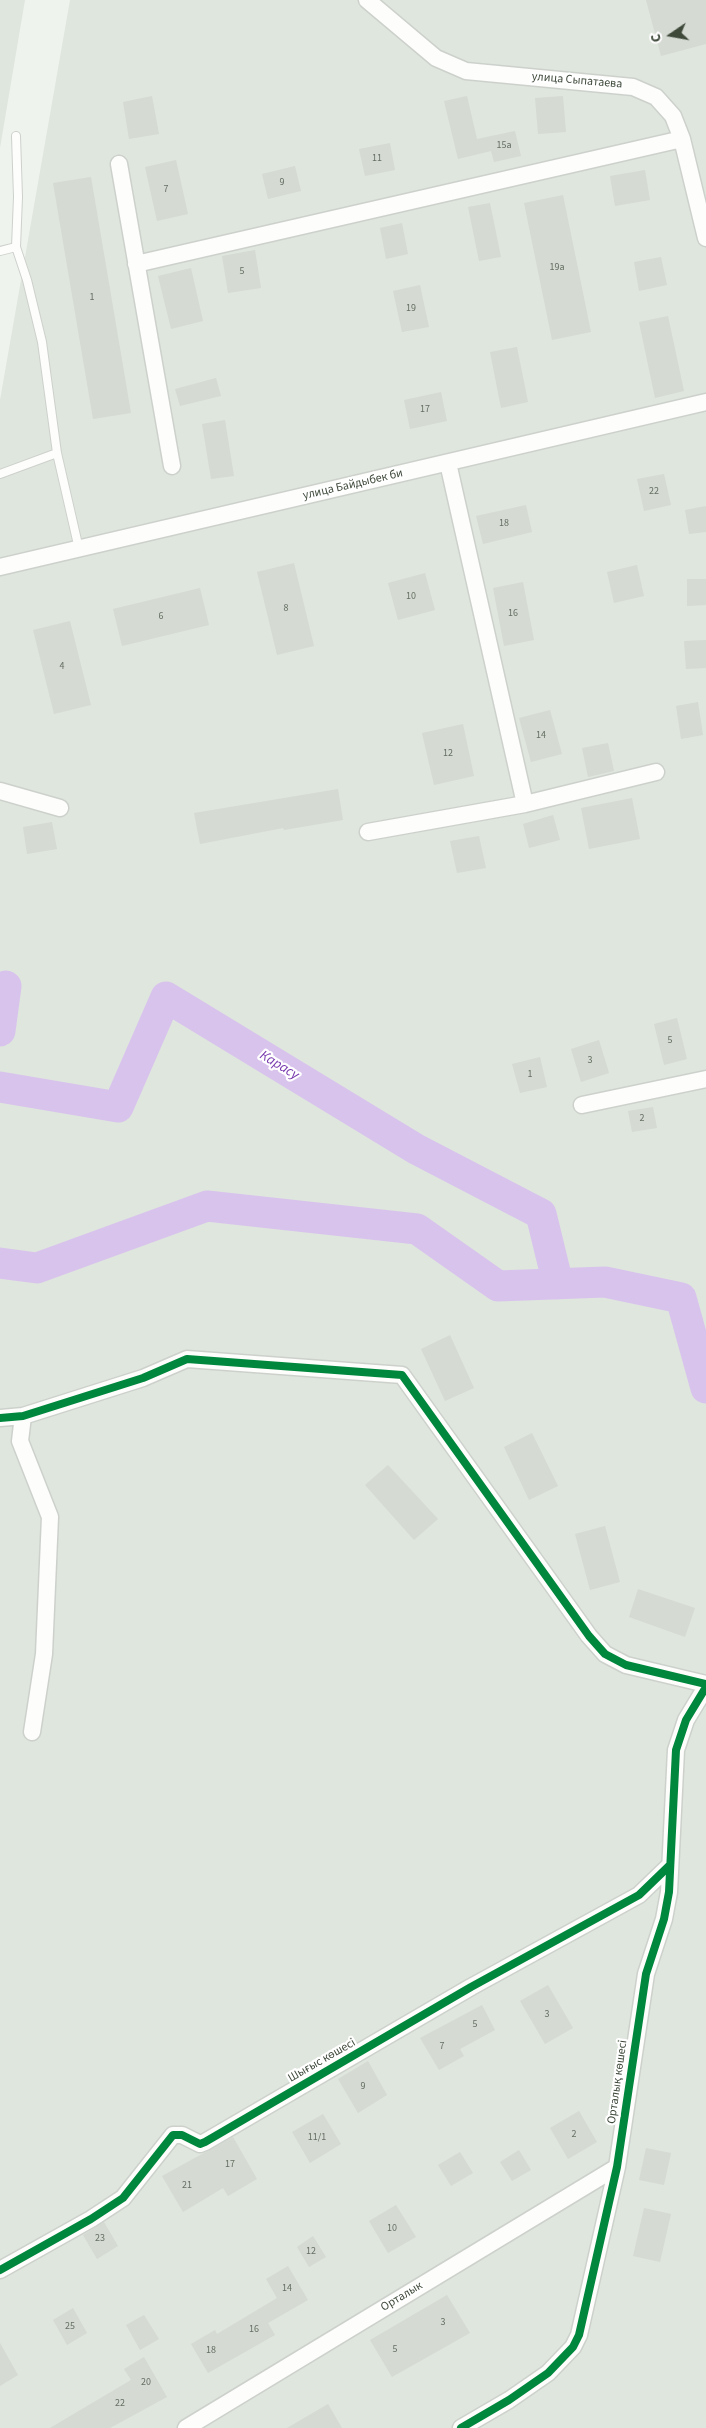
<!DOCTYPE html>
<meta charset="utf-8">
<style>
body{margin:0}
#map{position:relative;width:706px;height:2428px;overflow:hidden;background:#eff3ee;font-family:"Source Sans 3",sans-serif}
canvas{display:block}
.north{position:absolute;left:646px;top:10px;width:50px;height:50px;-webkit-text-stroke:4px #fff;paint-order:stroke;rotate:258deg;font-size:14px;font-weight:700;line-height:20px;text-align:center;color:#3e493a}
.north::after{content:'';display:block;margin:auto;width:18px;height:22px;background:#3e493a;clip-path:polygon(50% 0,100% 100%,50% 72%,0 100%)}
</style>
<div id="map">
<canvas width="706" height="2428"></canvas>
<div class="north">С</div>
</div>
<script>
const ctx = document.querySelector('canvas').getContext('2d');
ctx.lineJoin = 'round';
function fillPath(path, color) { ctx.fillStyle = color; ctx.fill(path, 'evenodd'); }
const poly = rows => new Path2D(rows.map(r => 'M' + r).join(''));
function stroke(path, color, width, dash) { ctx.strokeStyle = color; ctx.lineWidth = width; ctx.lineCap = dash ? 'butt' : 'round'; ctx.setLineDash(dash || []); ctx.stroke(path); }
function write(font, color, halo, rows, align = 'center') {
  ctx.font = font + ' "Source Sans 3",sans-serif'; ctx.lineWidth = 4.5; ctx.setLineDash([]); ctx.textBaseline = 'middle'; ctx.strokeStyle = halo; ctx.fillStyle = color; for (const [text, x, y, turn = 0] of rows) {
    ctx.save(); ctx.translate(x, y); ctx.rotate((+turn || 0) * Math.PI / 180); ctx.textAlign = isNaN(turn) ? turn : align; if (halo) ctx.strokeText(text, 0, 0); ctx.fillText(text, 0, 0); ctx.restore();
  }
}
const residential = poly([
 [0,0,25,0,0,148],
 [70,0,706,0,706,2428,0,2428,0,400]
]);
const river = poly([
 [0,988,6,986,0,1031],
 [0,1087,118,1107,166,997,416,1149,541,1214,558,1284],
 [0,1263,37,1268,207,1206,417,1229,498,1286,605,1282,681,1298,706,1388]
]);
const building = poly([
 [646,0,706,0,706,44,661,56],
 [152,96,159,134,129,139,123,102],
 [467,96,477,139,515,131,521,156,494,162,491,151,458,159,444,101],
 [563,96,566,132,538,134,535,98],
 [390,143,395,170,365,176,359,149],
 [176,160,188,214,157,221,145,167],
 [295,166,301,191,268,199,262,174],
 [645,170,650,200,615,206,610,176],
 [91,177,131,413,93,419,53,183],
 [563,195,591,332,552,340,524,203],
 [490,203,501,257,479,261,468,207],
 [402,223,408,254,386,259,380,228],
 [255,250,261,288,228,293,222,256],
 [661,257,667,285,639,291,634,262],
 [191,268,203,321,171,329,158,276],
 [420,285,429,327,402,332,393,291],
 [668,316,684,391,655,398,639,322],
 [517,347,528,402,501,408,490,352],
 [216,378,221,396,180,406,175,389],
 [441,392,447,421,410,429,404,400],
 [225,420,234,476,211,479,202,424],
 [664,474,671,505,644,511,637,479],
 [526,505,532,532,483,544,476,516],
 [706,506,706,532,689,534,685,510],
 [294,563,314,646,277,655,257,572],
 [637,565,644,596,614,603,607,572],
 [425,573,435,610,398,620,388,583],
 [687,579,706,579,706,605,687,606],
 [523,582,534,640,504,646,493,588],
 [200,588,209,625,122,646,113,609],
 [70,621,91,705,54,714,33,630],
 [706,640,706,668,686,669,684,641],
 [698,702,703,735,681,739,676,706],
 [550,710,562,754,531,762,519,718],
 [463,724,474,776,434,785,422,733],
 [608,743,614,771,588,777,582,748],
 [338,789,343,820,284,830,283,828,200,844,194,813],
 [632,798,640,839,589,849,581,808],
 [553,815,560,840,529,848,523,824],
 [52,822,57,849,27,854,23,827],
 [479,836,486,868,457,873,450,841],
 [677,1018,687,1059,664,1065,654,1024],
 [599,1040,609,1073,581,1082,571,1049],
 [540,1057,547,1087,520,1093,512,1064],
 [653,1107,657,1128,632,1132,628,1111],
 [450,1335,474,1388,445,1401,421,1349],
 [532,1433,558,1486,529,1500,504,1447],
 [388,1465,438,1519,414,1540,365,1485],
 [605,1526,620,1582,590,1590,575,1534],
 [638,1589,695,1608,685,1637,629,1617],
 [548,1985,573,2028,545,2044,520,2001],
 [482,2005,495,2030,460,2049,464,2056,439,2070,420,2038],
 [368,2061,387,2095,358,2113,338,2079],
 [579,2111,597,2142,568,2159,550,2128],
 [323,2114,341,2144,310,2163,292,2132],
 [233,2137,257,2179,228,2196,223,2188,183,2212,162,2176],
 [646,2148,671,2153,664,2185,639,2180],
 [519,2150,531,2170,512,2181,500,2162],
 [460,2152,473,2173,451,2186,438,2165],
 [396,2205,416,2237,388,2253,369,2221],
 [644,2208,671,2214,660,2262,633,2256],
 [104,2222,118,2246,97,2259,83,2235],
 [313,2236,326,2257,309,2267,297,2247],
 [288,2266,308,2300,268,2323,275,2335,208,2373,191,2344,215,2330,217,2334,277,2298,266,2279],
 [447,2295,470,2333,392,2377,370,2340],
 [73,2308,87,2333,67,2345,53,2320],
 [144,2315,159,2339,140,2350,126,2325],
 [0,2343,18,2375,0,2386],
 [144,2357,167,2397,110,2428,50,2428,131,2380,124,2369],
 [328,2404,342,2428,287,2428]
]);
const lane = poly([
 [16,136,18,197,16,247,27,280,42,342,57,453,79,549],
 [0,251,16,247],
 [0,474,57,453]
]);
const street = poly([
 [367,0,436,58,466,71,633,87,656,97,673,116,682,139,706,238],
 [119,164,172,466],
 [136,264,682,139],
 [448,463,525,804],
 [0,567,706,402],
 [0,791,60,808],
 [368,832,525,804,656,772],
 [582,1105,706,1079],
 [23,1416,20,1441,50,1517,44,1654,32,1732],
 [0,1418,23,1416,143,1378,187,1359,402,1375,589,1636,605,1654,626,1665,706,1684],
 [0,2270,91,2219,123,2198,173,2135,182,2135,200,2144,205,2142,471,1987,639,1895,669,1866],
 [186,2428,617,2167],
 [461,2428,509,2400,548,2373,573,2347,579,2335,617,2167,646,1974,664,1919,669,1892,676,1750,686,1720,706,1687]
]);
const cycleway = poly([
 [0,1418,23,1416,143,1378,187,1359,402,1375,589,1636,605,1654,626,1665,706,1684],
 [0,2270,91,2219,123,2198,173,2135,182,2135,200,2144,205,2142,471,1987,639,1895,669,1866],
 [461,2428,509,2400,548,2373,573,2347,579,2335,617,2167,646,1974,664,1919,669,1892,676,1750,686,1720,706,1687]
]);
const numberNames = [
 ["15а",504,146],
 ["11",377,159],
 ["9",282,183],
 ["7",166,190],
 ["19а",557,268],
 ["5",242,272],
 ["1",92,298],
 ["19",411,309],
 ["17",425,410],
 ["22",654,492],
 ["18",504,524],
 ["10",411,597],
 ["8",286,609],
 ["16",513,614],
 ["6",161,617],
 ["4",62,667],
 ["14",541,736],
 ["12",448,754],
 ["5",670,1041],
 ["3",590,1061],
 ["1",530,1075],
 ["2",642,1119],
 ["3",547,2015],
 ["5",475,2025],
 ["7",442,2047],
 ["9",363,2087],
 ["2",574,2135],
 ["11/1",317,2138],
 ["17",230,2165],
 ["21",187,2186],
 ["10",392,2229],
 ["23",100,2239],
 ["12",311,2252],
 ["14",287,2289],
 ["3",443,2323],
 ["25",70,2327],
 ["16",254,2330],
 ["5",395,2350],
 ["18",211,2351],
 ["20",146,2383],
 ["22",120,2404]
];
const streetNames = [
 ["улица Сыпатаева",577,81,5],
 ["улица Байдыбек би",353,485,-13],
 ["Шығыс көшесі",322,2061,-30],
 ["Орталық көшесі",618,2082,-82],
 ["Орталык",402,2297,-31]
];
const waterNames = [
 ["Карасу",279,1066,31]
];
fillPath(residential, '#dfe6dd');
stroke(river, '#d8c3ed', 31);
fillPath(building, '#d5dad3');
stroke(lane, '#cdd1cc', 10);
stroke(street, '#cdd1cc', 19);
stroke(lane, '#fdfdfc', 8);
stroke(street, '#fdfdfc', 16);
stroke(cycleway, '#00873e', 8);
write('10px', '#656f62', null, numberNames);
write('12px', '#3e493a', '#fff', streetNames);
write('italic 14px', '#783aae', '#fff', waterNames);
</script>
